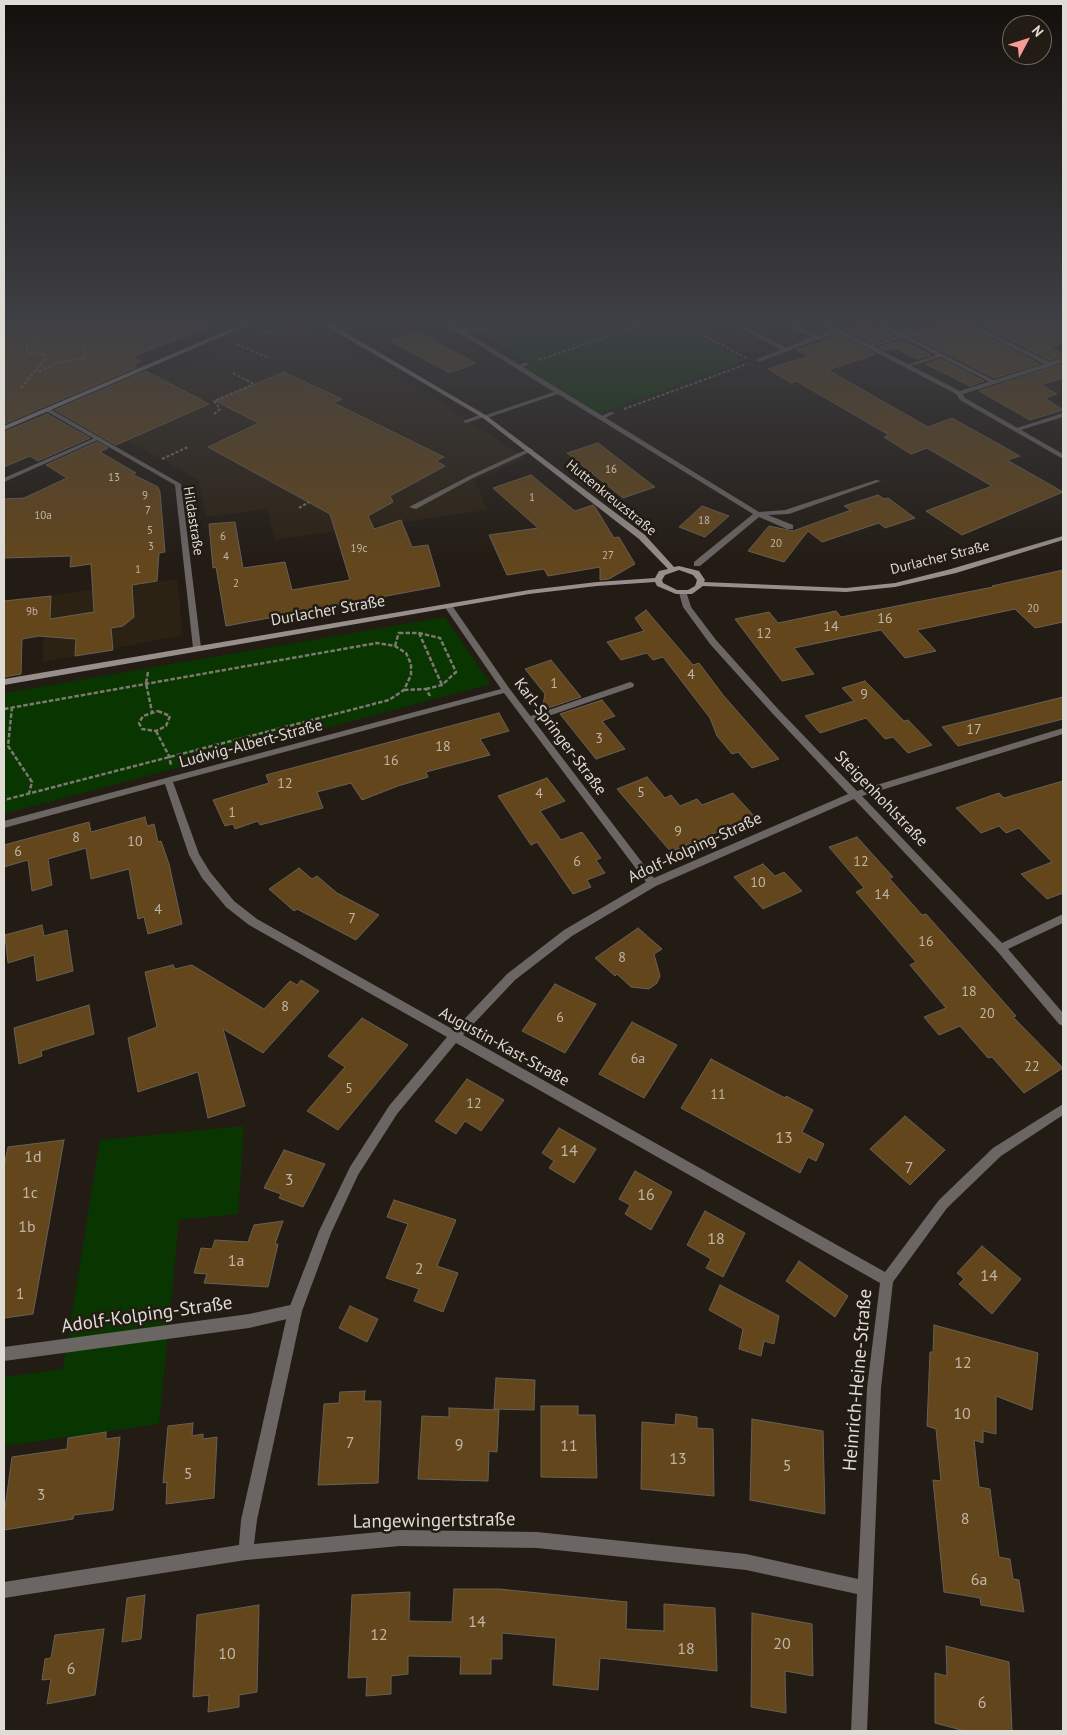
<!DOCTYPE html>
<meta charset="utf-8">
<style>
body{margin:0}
#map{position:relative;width:1067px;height:1735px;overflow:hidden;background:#231c14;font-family:"PT Sans",sans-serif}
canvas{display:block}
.frame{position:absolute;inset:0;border:5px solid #dfdbd5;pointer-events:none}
.north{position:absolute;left:1002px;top:15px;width:50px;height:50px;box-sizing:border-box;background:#231c14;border:1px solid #6e6861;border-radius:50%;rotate:50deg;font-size:14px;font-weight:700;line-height:20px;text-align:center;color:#dfdbd5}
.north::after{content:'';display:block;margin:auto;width:18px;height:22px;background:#f59c94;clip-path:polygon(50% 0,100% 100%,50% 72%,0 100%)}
</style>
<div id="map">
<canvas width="1067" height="1735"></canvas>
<div class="frame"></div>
<div class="north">N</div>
</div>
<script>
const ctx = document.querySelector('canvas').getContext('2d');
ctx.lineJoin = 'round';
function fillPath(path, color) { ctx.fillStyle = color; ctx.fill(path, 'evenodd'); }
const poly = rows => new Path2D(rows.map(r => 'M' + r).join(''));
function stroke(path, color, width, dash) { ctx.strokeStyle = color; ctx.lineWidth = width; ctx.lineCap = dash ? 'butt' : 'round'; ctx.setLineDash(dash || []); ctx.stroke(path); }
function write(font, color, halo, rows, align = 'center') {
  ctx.font = font + ' "PT Sans",sans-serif'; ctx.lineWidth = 5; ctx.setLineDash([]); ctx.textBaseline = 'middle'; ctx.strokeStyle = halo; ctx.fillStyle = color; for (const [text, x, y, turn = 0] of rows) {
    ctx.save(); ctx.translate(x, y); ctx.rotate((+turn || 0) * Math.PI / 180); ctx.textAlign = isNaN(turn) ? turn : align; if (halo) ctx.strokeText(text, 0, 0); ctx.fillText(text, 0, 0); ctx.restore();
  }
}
const built = poly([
 [291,331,315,335,415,386,525,458,475,480,487,510,274,540,268,509,206,517,199,480,75,412,167,373,268,335],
 [177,579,183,635,43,662,44,596]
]);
const green = poly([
 [481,324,675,324,745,360,601,413,524,368,532,365,473,329],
 [445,617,491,684,4,814,4,693],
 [244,1126,238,1214,179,1220,159,1424,4,1446,4,1377,63,1369,100,1140]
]);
const building = poly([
 [4,324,210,324,211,326,132,357,141,361,133,365,137,367,4,424,4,324],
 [859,324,874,324,893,336,871,343,845,329,859,324],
 [889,324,898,324,913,332,936,324,964,324,1039,364,994,378,889,324],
 [979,324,1063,324,1063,343,1050,347,1063,354,1063,356,1049,360,979,324],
 [416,331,476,363,450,373,390,341,416,331],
 [837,334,876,354,828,370,928,427,952,418,1020,456,1007,460,1063,492,962,535,926,511,992,486,927,448,911,454,884,437,889,435,796,381,791,383,768,369,809,356,796,350,822,342,837,334],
 [903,340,931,355,917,359,895,348,886,351,878,347,903,340],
 [941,359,984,381,970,386,926,364,941,359],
 [1063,364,1063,378,1041,385,1057,394,1045,398,1063,410,1030,420,979,391,1063,364],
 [146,371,209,404,116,445,55,410,146,371],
 [284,372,342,399,334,403,444,457,436,461,445,466,390,496,393,502,368,516,374,529,401,520,412,547,428,545,440,586,226,626,216,567,213,568,209,524,235,522,243,568,285,562,292,590,350,580,330,514,208,447,259,423,215,401,284,372],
 [47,414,90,438,38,461,30,456,4,467,4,432,47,414],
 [97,442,108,448,100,452,136,473,132,474,158,487,160,492,165,552,159,553,157,581,132,585,134,617,123,626,111,628,113,650,75,656,76,639,39,636,22,639,21,674,4,677,4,601,51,596,50,619,94,612,91,564,70,567,71,556,4,558,4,499,24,498,67,478,46,465,97,442],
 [598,443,655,487,623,498,567,453,598,443],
 [531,475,575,511,593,505,595,507,614,538,619,537,635,564,609,579,600,580,600,567,548,576,544,569,507,575,489,535,538,528,493,488,531,475],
 [878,495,884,499,888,498,915,518,885,528,879,523,822,542,808,531,784,562,748,551,769,526,793,531,851,510,844,506,878,495],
 [702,506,729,516,705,537,679,527,702,506],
 [1063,570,1063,622,1035,628,1015,609,917,630,936,651,905,658,881,630,794,648,814,674,782,681,735,619,769,612,778,623,836,611,841,617,993,587,992,586,1063,570],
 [646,610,693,665,699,663,723,695,779,759,752,768,738,752,732,754,717,736,710,718,663,657,653,660,647,653,621,660,607,642,644,631,635,618,646,610],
 [551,660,581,697,542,710,545,694,525,669,551,660],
 [865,681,904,721,908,720,932,745,908,753,893,737,885,739,866,718,820,733,805,716,854,701,842,688,865,681],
 [1063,697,1063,719,958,746,942,727,1063,697],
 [602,700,615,716,602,721,625,749,596,759,560,714,602,700],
 [499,713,509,731,480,739,490,755,426,772,428,777,398,786,362,800,351,783,317,792,323,808,260,825,258,821,235,829,233,824,225,826,213,800,269,783,266,775,499,713],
 [647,777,665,798,671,795,680,806,697,799,702,805,733,793,754,816,671,852,617,789,647,777],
 [547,778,565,801,540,811,561,840,582,832,601,858,596,860,605,873,587,880,591,887,573,894,537,842,531,845,498,796,547,778],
 [1063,781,1063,893,1047,899,1021,874,1052,862,1019,828,1006,833,999,826,981,833,956,808,999,793,1004,798,1063,781],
 [145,817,147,826,154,824,158,842,161,841,169,864,182,924,148,934,144,917,138,919,129,869,91,879,86,848,48,859,52,885,32,891,28,860,4,867,4,845,89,822,91,832,145,817],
 [857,837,893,877,889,878,922,915,926,914,1016,1016,1013,1017,1063,1068,1024,1093,992,1057,988,1058,960,1026,939,1035,924,1017,946,1008,910,965,916,962,856,892,864,888,829,847,857,837],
 [763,864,775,876,784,872,802,891,763,909,734,877,763,864],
 [299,868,312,879,317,876,337,893,379,915,356,940,297,909,294,911,269,889,299,868],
 [42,925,44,936,67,930,73,971,37,981,34,955,8,963,5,935,42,925],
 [638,928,662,949,654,954,660,976,657,983,649,989,631,987,617,974,615,976,595,958,638,928],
 [173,965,175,969,192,965,264,1009,290,981,297,985,301,980,319,991,263,1053,223,1029,245,1106,208,1118,198,1072,138,1092,128,1038,157,1027,145,972,173,965],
 [555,984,596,1004,565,1053,522,1031,555,984],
 [89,1005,94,1034,41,1051,42,1056,19,1064,14,1028,89,1005],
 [362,1018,408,1045,338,1130,307,1111,345,1067,328,1056,362,1018],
 [632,1022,677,1045,644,1098,599,1074,632,1022],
 [711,1059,785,1098,786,1096,813,1110,802,1132,824,1144,816,1161,808,1157,800,1173,681,1108,711,1059],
 [467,1079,504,1100,481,1131,465,1121,456,1134,435,1121,467,1079],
 [905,1116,945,1150,910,1185,870,1149,905,1116],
 [559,1128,596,1149,574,1183,549,1168,554,1161,542,1153,559,1128],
 [64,1140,33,1314,4,1318,4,1167,8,1147,64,1140],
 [284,1150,325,1164,303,1207,279,1198,281,1194,264,1188,284,1150],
 [635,1171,672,1192,651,1230,625,1214,630,1205,619,1199,635,1171],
 [394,1200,456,1220,437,1266,458,1273,443,1312,414,1301,419,1289,386,1278,408,1224,387,1217,394,1200],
 [705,1211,745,1233,723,1277,706,1268,711,1259,687,1245,705,1211],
 [283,1221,275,1244,278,1244,268,1287,204,1283,207,1274,194,1273,201,1248,212,1249,215,1240,248,1242,254,1225,283,1221],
 [982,1246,1021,1279,992,1314,959,1284,964,1279,957,1273,982,1246],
 [799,1261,848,1296,835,1317,786,1281,799,1261],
 [720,1285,779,1316,774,1344,764,1341,761,1356,739,1349,743,1329,709,1310,720,1285],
 [350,1306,378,1319,367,1342,339,1328,350,1306],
 [934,1325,1038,1353,1032,1410,996,1396,996,1434,983,1431,983,1443,974,1440,979,1487,990,1489,999,1557,1010,1559,1013,1579,1019,1580,1024,1612,981,1605,980,1598,944,1592,933,1480,941,1481,936,1429,927,1426,930,1352,933,1352,934,1325],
 [496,1378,535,1380,534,1410,494,1409,496,1378],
 [365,1391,364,1401,381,1401,378,1483,318,1485,324,1404,339,1403,340,1392,365,1391],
 [541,1406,578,1406,578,1415,595,1415,597,1478,541,1477,541,1406],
 [449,1408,499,1410,497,1452,489,1451,488,1481,418,1479,422,1416,449,1417,449,1408],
 [676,1414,697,1417,697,1428,713,1429,714,1496,641,1489,642,1422,675,1425,676,1414],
 [752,1419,823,1431,825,1514,750,1500,752,1419],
 [193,1423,192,1436,203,1434,203,1439,217,1437,214,1498,166,1504,167,1482,163,1483,168,1426,193,1423],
 [106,1432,106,1439,120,1437,113,1510,74,1515,73,1519,4,1530,4,1515,12,1457,67,1449,68,1438,106,1432],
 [454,1589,499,1589,627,1602,626,1629,664,1631,664,1604,715,1608,717,1671,600,1658,598,1690,553,1685,556,1638,502,1633,502,1659,491,1659,491,1674,460,1674,461,1657,408,1656,408,1674,391,1676,391,1694,366,1696,367,1677,348,1678,352,1595,410,1592,409,1621,452,1622,454,1589],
 [145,1595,141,1639,122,1642,127,1598,145,1595],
 [259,1605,257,1692,239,1695,239,1707,208,1712,209,1695,193,1697,197,1615,259,1605],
 [752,1613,812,1624,813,1676,785,1671,786,1713,751,1707,752,1613],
 [104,1629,95,1695,47,1704,51,1679,42,1680,45,1659,51,1658,55,1635,104,1629],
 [946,1646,1009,1662,1012,1731,965,1731,935,1723,935,1673,947,1676,946,1646]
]);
const pathFar1 = poly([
 [34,324,35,341,27,346,27,353,44,354,45,359,35,371,42,371,56,363,85,358,81,324],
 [682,324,746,358],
 [255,337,294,324],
 [237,344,269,358],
 [539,360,644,324],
 [233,373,254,384],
 [21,388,35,371],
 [624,409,747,364],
 [214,414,220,409,214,401,254,384],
 [162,459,188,447],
 [299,508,309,502]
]);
const path = poly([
 [399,633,419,633,440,638,456,672,442,685,426,689],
 [419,633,442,685],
 [395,646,399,632],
 [148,672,146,683,152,712],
 [404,690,426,689,430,696],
 [12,707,8,746,32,782,29,793],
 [4,709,377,643,395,646,406,653,411,664,411,675,404,690,389,700,4,800],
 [158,711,170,716,166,726,156,731,142,729,139,723,143,716,158,711],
 [156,731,169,756,171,765]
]);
const lane = poly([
 [470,324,478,324,463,333,459,333,459,331,470,324],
 [876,324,884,324,906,335,997,382,992,383,941,357,907,367,907,365,936,355,903,338,870,347,870,345,898,336,876,324],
 [526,362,529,364,528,365,517,369,514,367,526,362],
 [610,412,615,413,605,418,600,417,610,412],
 [1063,413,1063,417,1017,431,1014,429,1063,413],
 [482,414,485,416,484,417,466,423,463,421,482,414],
 [97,437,102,438,4,482,4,478,97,437],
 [530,448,533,450,532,451,473,478,416,509,409,507,469,476,530,448],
 [630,682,633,683,634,685,633,687,531,722,528,723,524,720,525,718,630,682],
 [295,1304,300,1306,302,1311,300,1316,249,1328,4,1361,4,1347,249,1314,295,1304]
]);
const street = poly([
 [445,324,453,324,759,512,785,510,876,480,881,481,789,514,768,515,793,525,793,529,787,529,759,517,700,566,694,566,694,562,753,514,558,394,487,418,483,418,483,416,554,392,445,324],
 [786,324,794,324,817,336,832,330,822,324,830,324,960,391,1044,364,966,324,974,324,1049,362,1063,358,1063,362,1052,366,963,394,965,398,1063,454,1063,459,960,400,956,394,837,332,822,338,822,340,817,340,759,362,757,361,757,359,781,350,737,326,742,325,786,348,812,337,786,324],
 [46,409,50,409,181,484,201,648,200,650,194,650,193,648,175,485,46,411,46,409],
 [680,591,686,591,691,607,716,640,778,709,857,791,1063,728,1063,734,862,796,1002,943,1063,914,1063,923,1008,949,1063,1013,1063,1026,1059,1024,997,951,854,799,656,886,572,936,515,980,463,1035,885,1272,939,1200,993,1148,1063,1104,1063,1115,1001,1156,947,1208,893,1282,881,1388,867,1731,851,1731,857,1594,746,1570,537,1548,400,1546,246,1560,4,1598,4,1582,239,1545,241,1520,288,1311,319,1231,350,1167,389,1106,447,1037,249,925,226,907,202,878,189,855,165,784,4,828,4,821,501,689,444,606,448,604,451,604,509,688,654,878,848,794,772,713,710,644,683,607,679,593,680,591],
 [504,693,646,882,564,930,507,974,454,1030,257,919,234,901,210,872,199,854,173,782,504,693],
 [456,1043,880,1283,867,1388,858,1579,746,1554,537,1532,400,1530,254,1544,257,1520,302,1311,331,1233,358,1175,397,1114,456,1043]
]);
const secondary = poly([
 [242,324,251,324,4,430,4,426,242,324],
 [323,324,331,324,487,416,645,535,674,567,679,566,699,571,705,580,704,582,846,588,895,583,951,569,1063,536,1063,540,956,573,895,587,846,592,703,586,692,594,676,594,657,586,655,582,597,586,529,594,4,685,4,679,529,590,597,582,655,578,659,571,668,569,639,539,483,418,323,324],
 [679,570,693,575,697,580,695,586,688,590,677,590,663,583,662,580,665,575,679,570]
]);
const farNumbernames = [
 ["16",611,470],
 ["13",114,478],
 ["9",145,496],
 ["1",532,498],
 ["7",148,511],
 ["10a",43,516],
 ["18",704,521],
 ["5",150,531],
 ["6",223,537],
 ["20",776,544],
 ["3",151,547],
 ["19c",359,549],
 ["27",608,556],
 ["4",226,557],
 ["1",138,570],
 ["2",236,584],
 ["20",1033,609],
 ["9b",32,612]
];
const farStreetnames = [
 ["Huttenkreuzstraße",611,498,39],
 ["Hildastraße",193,521,81],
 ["Durlacher Straße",940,558,-14]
];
const numberNames = [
 ["16",885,619],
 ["14",831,627],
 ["12",764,634],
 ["4",691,675],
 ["1",554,684],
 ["9",864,695],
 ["17",974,730],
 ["3",599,739],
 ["18",443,747],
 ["16",391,761],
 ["12",285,784],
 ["5",641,793],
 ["4",539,794],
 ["1",232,813],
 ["9",678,832],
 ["8",76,838],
 ["10",135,842],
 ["6",18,852],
 ["6",577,862],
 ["12",861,862],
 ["10",758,883],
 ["14",882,895],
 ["4",158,910],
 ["7",352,919],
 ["16",926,942],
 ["8",622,958],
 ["18",969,992],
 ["8",285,1007],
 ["20",987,1014],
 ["6",560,1018],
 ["6a",638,1059],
 ["22",1032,1067],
 ["5",349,1089],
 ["11",718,1095],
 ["12",474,1104]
];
const streetNames = [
 ["Durlacher Straße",328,611,-10],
 ["Karl-Springer-Straße",560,737,53],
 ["Ludwig-Albert-Straße",251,744,-15],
 ["Steigenhohlstraße",881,799,46],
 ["Adolf-Kolping-Straße",695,848,-25],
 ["Augustin-Kast-Straße",504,1047,29]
];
const nearNumbernames = [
 ["13",784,1138],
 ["14",569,1151],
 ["1d",33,1157],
 ["7",909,1168],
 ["3",289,1180],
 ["1c",30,1193],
 ["16",646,1195],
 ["1b",27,1227],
 ["18",716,1239],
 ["1a",236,1261],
 ["2",419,1269],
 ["14",989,1276],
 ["1",20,1294],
 ["12",963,1363],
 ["10",962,1414],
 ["7",350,1443],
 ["9",459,1445],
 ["11",569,1446],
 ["13",678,1459],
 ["5",787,1466],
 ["5",188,1474],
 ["3",41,1495],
 ["8",965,1519],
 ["6a",979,1580],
 ["14",477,1622],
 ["12",379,1635],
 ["20",782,1644],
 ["18",686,1649],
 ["10",227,1654],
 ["6",71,1669],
 ["6",982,1703]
];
const nearStreetnames = [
 ["Adolf-Kolping-Straße",147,1315,-8],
 ["Heinrich-Heine-Straße",858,1380,-85],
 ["Langewingertstraße",434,1521,-1]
];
fillPath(built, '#2c2214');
fillPath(green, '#093500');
fillPath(building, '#63461c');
stroke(building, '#686056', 1);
stroke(pathFar1, '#7d7871', 2, [3, 2]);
stroke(path, '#7d7871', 2.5, [4.5, 2]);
fillPath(lane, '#6b6563');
fillPath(street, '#6b6563');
fillPath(secondary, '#988e8b');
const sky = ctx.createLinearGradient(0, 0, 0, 567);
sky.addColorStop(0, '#130f0b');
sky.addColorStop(0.57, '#3f4045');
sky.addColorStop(1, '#3f404500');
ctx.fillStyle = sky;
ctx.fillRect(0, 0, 1067, 567);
write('11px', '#c0b6a7', null, farNumbernames);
write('14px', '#dfdbd5', '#231c14', farStreetnames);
write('14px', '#c0b6a7', null, numberNames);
write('16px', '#dfdbd5', '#231c14', streetNames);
write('16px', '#c0b6a7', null, nearNumbernames);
write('19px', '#dfdbd5', '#231c14', nearStreetnames);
</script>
